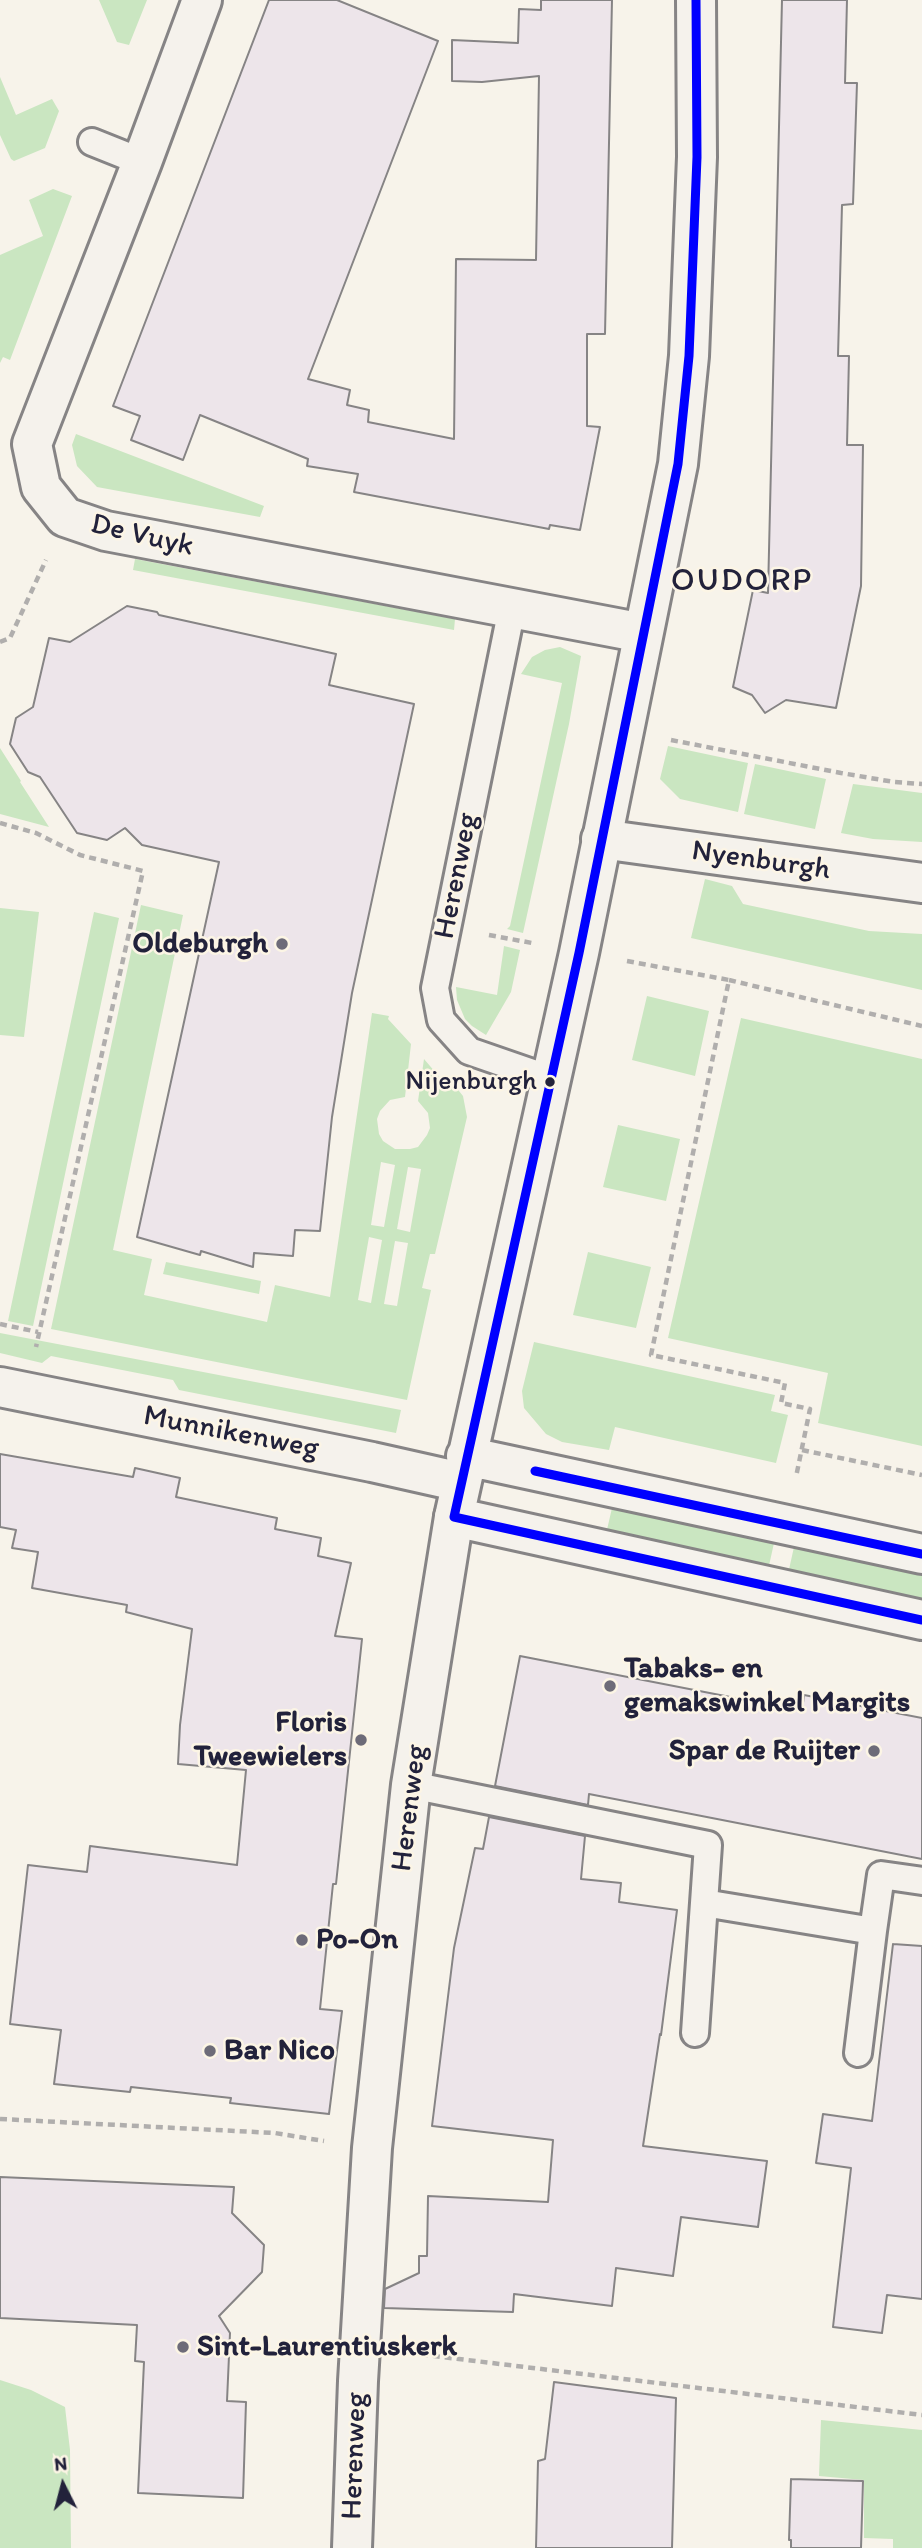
<!DOCTYPE html>
<style>
body{margin:0}
#map{position:relative;width:922px;height:2548px;overflow:hidden;background:#f7f3ea;font-family:Itim,sans-serif}
canvas{display:block}
.north{position:absolute;left:28px;top:2450px;width:70px;height:70px;-webkit-text-stroke:5px #fcf5e5;paint-order:stroke;rotate:354deg;font-size:19px;font-weight:700;line-height:28px;text-align:center;color:#22223b}
.north::after{content:'';display:block;margin:auto;width:24px;height:32px;background:#22223b;clip-path:polygon(50% 0,100% 100%,50% 72%,0 100%)}
</style>
<div id="map">
<canvas width="922" height="2548"></canvas>
<div class="north">N</div>
</div>
<script>
const ctx = document.querySelector('canvas').getContext('2d');
ctx.lineJoin = 'round';
function fillPath(path, color) { ctx.fillStyle = color; ctx.fill(path, 'evenodd'); }
const poly = rows => new Path2D(rows.map(r => 'M' + r).join(''));
function stroke(path, color, width, dash) { ctx.strokeStyle = color; ctx.lineWidth = width; ctx.lineCap = dash ? 'butt' : 'round'; ctx.setLineDash(dash || []); ctx.stroke(path); }
function write(font, color, halo, rows, align = 'center') {
  ctx.font = font + ' Itim,sans-serif'; ctx.lineWidth = 5; ctx.setLineDash([]); ctx.textBaseline = 'middle'; ctx.strokeStyle = halo; ctx.fillStyle = color; for (const [text, x, y, turn = 0] of rows) {
    ctx.save(); ctx.translate(x, y); ctx.rotate((+turn || 0) * Math.PI / 180); ctx.textAlign = isNaN(turn) ? turn : align; if (halo) ctx.strokeText(text, 0, 0); ctx.fillText(text, 0, 0); ctx.restore();
  }
}
const green = poly([
 [99,0,147,0,129,45,117,42],
 [0,77,16,115,52,99,59,111,45,148,14,161,11,159,0,135],
 [53,189,72,196,10,360,3,357,0,363,0,255,43,236,29,200],
 [76,434,264,506,260,517,97,487,77,466,72,445],
 [135,559,455,619,454,630,133,570],
 [560,647,581,656,569,724,523,933,507,929,510,926,562,683,521,674,532,657,545,650],
 [668,746,748,763,738,812,680,799,660,779],
 [0,748,21,781,20,782,49,827,0,814],
 [755,764,826,779,815,829,744,814],
 [853,784,922,793,922,842,873,839,841,833],
 [705,879,732,886,743,904,869,931,922,934,922,990,691,938],
 [141,905,183,915,113,1250,152,1259,144,1295,267,1322,275,1285,330,1297,372,1013,389,1016,388,1019,411,1044,405,1097,390,1100,380,1111,377,1119,379,1134,383,1141,395,1149,410,1149,418,1147,427,1135,430,1128,428,1113,418,1101,424,1059,442,1080,447,1076,463,1096,467,1117,435,1254,430,1254,422,1288,431,1290,407,1400,51,1329],
 [381,1162,395,1165,384,1227,371,1225],
 [408,1167,421,1169,410,1232,397,1229],
 [369,1237,382,1240,371,1303,358,1300],
 [395,1241,408,1243,397,1306,384,1304],
 [0,908,39,912,24,1037,0,1035],
 [94,912,119,918,33,1326,8,1321],
 [504,946,520,950,511,992,486,1035,472,1026,465,1019,457,1000,456,987,497,995],
 [647,996,709,1011,695,1076,632,1060],
 [741,1018,922,1059,922,1446,818,1423,828,1373,668,1338],
 [618,1125,680,1139,666,1201,603,1187],
 [588,1252,651,1267,636,1328,573,1315],
 [166,1262,261,1281,259,1294,163,1274],
 [0,1333,401,1410,396,1433,179,1390,173,1380,51,1356,42,1363,0,1353],
 [534,1342,775,1395,771,1411,788,1415,776,1463,615,1427,609,1450,562,1442,546,1434,524,1408,522,1391],
 [612,1508,774,1543,768,1570,606,1534],
 [794,1547,922,1575,922,1604,788,1574],
 [0,2380,31,2390,65,2407,70,2450,71,2548,0,2548],
 [821,2420,922,2430,922,2548,893,2548,893,2539,864,2538,864,2480,819,2476]
]);
const building = poly([
 [269,0,337,0,438,41,308,379,350,390,347,405,369,410,368,422,454,439,456,259,536,260,539,76,482,82,452,81,452,40,518,43,519,9,541,10,541,0,612,0,605,334,587,334,587,426,600,427,580,530,550,525,549,529,354,492,358,474,307,466,308,459,200,415,183,460,131,440,140,416,113,406,269,0],
 [782,0,847,0,845,83,857,83,853,204,842,205,838,356,849,356,847,445,863,445,861,586,836,708,786,700,765,713,752,695,733,687,753,590,768,593,782,0],
 [127,606,157,612,159,615,336,654,329,685,414,704,352,993,332,1117,320,1231,295,1230,293,1256,254,1253,253,1267,201,1251,200,1255,137,1237,219,862,142,845,125,828,107,840,77,833,40,777,28,772,10,744,16,718,33,707,49,638,70,642,127,606],
 [0,1454,133,1477,135,1468,180,1478,176,1497,277,1518,275,1529,321,1538,318,1556,351,1563,335,1636,362,1639,336,1884,333,1884,320,2009,342,2011,329,2114,230,2103,231,2098,131,2087,130,2092,54,2084,61,2030,10,2024,28,1865,87,1872,90,1846,237,1865,246,1770,178,1764,180,1725,192,1629,126,1612,127,1605,32,1588,38,1552,12,1548,16,1530,0,1527,0,1454],
 [520,1656,802,1711,804,1695,922,1718,922,1859,589,1794,588,1805,495,1786,520,1656],
 [489,1817,585,1836,581,1879,621,1883,619,1902,677,1910,661,2035,660,2034,643,2146,767,2161,758,2227,681,2217,673,2276,616,2268,612,2306,514,2294,513,2312,384,2308,385,2289,419,2273,419,2256,427,2256,428,2196,548,2202,553,2140,432,2126,454,1948,475,1848,483,1849,489,1817],
 [893,1944,922,1946,922,2299,887,2295,882,2333,833,2327,851,2168,816,2163,823,2114,872,2121,893,1944],
 [0,2177,234,2187,232,2213,264,2245,262,2272,219,2316,230,2333,227,2401,246,2402,243,2498,138,2493,144,2362,135,2361,137,2325,0,2318,0,2177],
 [554,2382,676,2398,672,2548,536,2548,538,2461,545,2459,554,2382],
 [791,2479,863,2481,861,2548,791,2548,791,2540,789,2540,791,2479]
]);
const path = poly([
 [0,642,10,638,46,560],
 [671,740,841,773,894,782,922,784],
 [0,823,36,833,80,855,143,871,36,1347],
 [489,935,532,943],
 [627,961,729,980,651,1355,785,1383,781,1403,810,1409,796,1477],
 [729,980,922,1026],
 [0,1324,38,1332],
 [802,1450,922,1475],
 [0,2119,275,2133,324,2141],
 [409,2353,922,2415]
]);
const lane = poly([
 [92,142,142,162],
 [512,608,435,988,441,1020,469,1051,550,1079],
 [411,1785,708,1845,704,1903,873,1931,881,1875,922,1881],
 [695,2033,704,1903],
 [858,2053,873,1931]
]);
const street = poly([
 [202,0,142,162,32,444,41,487,65,517,106,531,643,633],
 [601,839,922,883],
 [0,1387,372,1462,461,1482],
 [352,2548,358,2381,372,2148,411,1785,454,1517]
]);
const secondary = poly([
 [696,0,697,157,689,356,678,464,579,953,454,1517,922,1620],
 [466,1456,922,1554]
]);
const bus1 = poly([
 [696,0,697,157,689,356,678,464,579,953,454,1517,922,1620],
 [535,1471,922,1554]
]);
const markers = [
 [282,944,7,"#6d6b78"],
 [550,1082,6,"#22223b"],
 [610,1686,7,"#6d6b78"],
 [361,1740,7,"#6d6b78"],
 [874,1751,7,"#6d6b78"],
 [302,1940,7,"#6d6b78"],
 [210,2051,7,"#6d6b78"],
 [183,2347,7,"#6d6b78"]
];
const busNames = [
 ["Nijenburgh",537,1082]
];
const streetNames = [
 ["De Vuyk",142,536,13],
 ["Nyenburgh",761,861,8],
 ["Herenweg",457,876,-79],
 ["Munnikenweg",231,1433,11],
 ["Herenweg",410,1808,-83],
 ["Herenweg",355,2456,-88]
];
const poiNames = [
 ["Oldeburgh",268,944,"right"],
 ["Tabaks- en",624,1669],
 ["gemakswinkel Margits",624,1703],
 ["Floris",347,1723,"right"],
 ["Tweewielers",347,1757,"right"],
 ["Spar de Ruijter",860,1751,"right"],
 ["Po-On",316,1940],
 ["Bar Nico",224,2051],
 ["Sint-Laurentiuskerk",197,2347]
];
const quarterNames = [
 ["OUDORP",742,582]
];
fillPath(green, '#cae6c1');
fillPath(building, '#ede5ea');
stroke(building, '#868485', 2);
stroke(lane, '#868485', 32);
stroke(street, '#868485', 44);
stroke(secondary, '#868485', 44);
stroke(path, '#b0aead', 4.5, [7, 5]);
stroke(lane, '#f5f2ec', 26);
stroke(street, '#f5f2ec', 38);
stroke(secondary, '#f5f2ec', 38);
stroke(bus1, '#00f', 9);
for (const [x, y, r, color] of markers) { const dot = new Path2D(); dot.arc(x, y, r, 0, 2 * Math.PI); ctx.fillStyle = color; ctx.fill(dot); stroke(dot, '#fcf5e5', 2.5); }
write('28px', '#22223b', '#fcf5e5', busNames, 'right');
write('30px', '#22223b', '#fcf5e5', streetNames);
write('bold 30px', '#22223b', '#fcf5e5', poiNames, 'left');
ctx.letterSpacing = '2px';
write('33px', '#22223b', '#fcf5e5', quarterNames);
ctx.letterSpacing = '0px';
</script>
